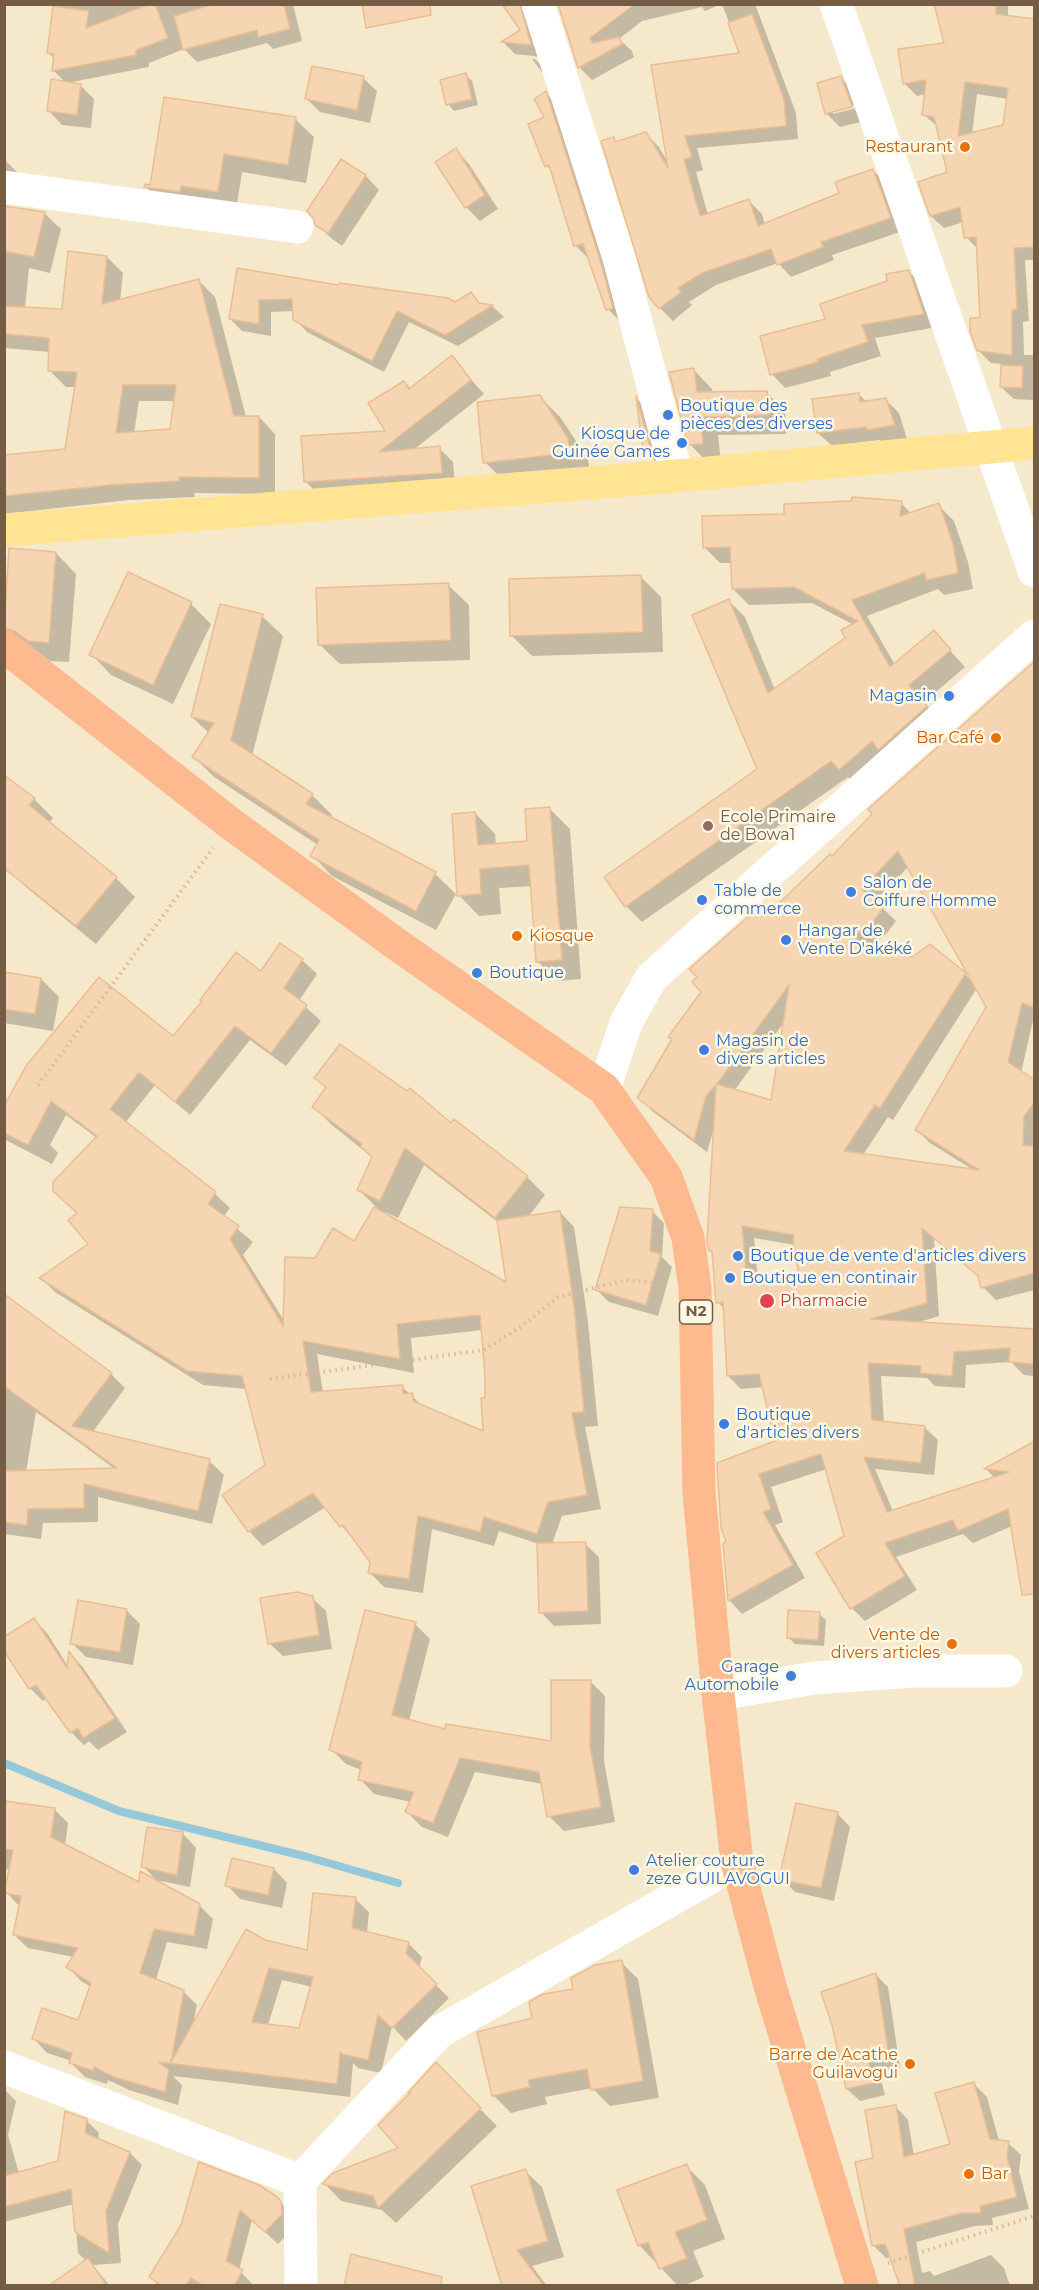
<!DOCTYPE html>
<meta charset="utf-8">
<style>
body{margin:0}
#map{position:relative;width:1039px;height:2290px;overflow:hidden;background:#fef5dd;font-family:Montserrat,sans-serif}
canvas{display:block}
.frame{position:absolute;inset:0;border:6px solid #755c44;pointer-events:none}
</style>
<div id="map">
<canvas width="1039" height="2290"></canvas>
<div class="frame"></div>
</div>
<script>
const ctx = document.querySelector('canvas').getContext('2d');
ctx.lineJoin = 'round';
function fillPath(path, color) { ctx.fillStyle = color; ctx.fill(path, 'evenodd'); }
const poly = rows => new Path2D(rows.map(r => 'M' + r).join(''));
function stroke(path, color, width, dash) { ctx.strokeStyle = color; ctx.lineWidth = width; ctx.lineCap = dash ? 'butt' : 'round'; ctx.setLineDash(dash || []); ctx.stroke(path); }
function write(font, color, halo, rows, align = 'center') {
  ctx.font = font + ' Montserrat,sans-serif'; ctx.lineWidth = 5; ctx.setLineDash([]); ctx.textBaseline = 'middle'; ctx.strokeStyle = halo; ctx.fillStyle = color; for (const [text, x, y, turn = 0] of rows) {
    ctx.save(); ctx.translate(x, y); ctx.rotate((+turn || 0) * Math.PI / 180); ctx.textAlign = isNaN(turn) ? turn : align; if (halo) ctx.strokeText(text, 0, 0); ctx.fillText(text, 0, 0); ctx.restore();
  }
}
const residential = poly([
 [5,5,1034,5,1034,2285,5,2285]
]);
const shadow = poly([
 [62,4,293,4,302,41,273,49,267,43,197,62,184,49,149,63,149,67,67,83,80,85,94,99,91,128,62,125,49,111,66,83,53,70,55,59,48,53],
 [504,4,536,4,543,57,515,54,503,42,522,31],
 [559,4,722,4,705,11,702,7,642,21,619,39,632,51,634,57,592,80,579,67],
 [722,4,755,4,796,113,798,139,697,148,703,170,696,172,708,215,749,201,762,214,765,225,841,194,873,170,886,183,903,231,832,255,834,260,791,277,778,263,716,285,689,302,692,305,673,321,660,308,613,139,617,143,646,134,659,147,668,163,653,66,741,54],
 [936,4,1008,4,1008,18,1034,21,1034,260,1025,260,1029,321,1023,322,1024,355,1034,355,1034,400,1014,399,1001,387,1003,364,991,363,978,350,982,319,978,249,966,237,964,222,944,228,931,216,949,173,938,127,923,114,926,94,917,96,904,83,945,44],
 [977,94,1008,99,1004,126,972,134],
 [532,59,535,59,547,71,551,84],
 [466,75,472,81,478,105,454,111,448,104],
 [363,78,377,91,370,123,320,112,307,99],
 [841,78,855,92,859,104,833,110,833,114,860,107,865,121,840,127,826,113],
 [546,93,559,106,621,322,608,309,589,259,576,246,553,172,547,166],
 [295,119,314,137,306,183,242,172,236,210,164,205,146,187,151,187],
 [456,150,469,164,498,209,480,221,466,207,437,162],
 [4,159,18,173,4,187],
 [342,161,366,176,379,190,342,246,331,238,316,224],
 [44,213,61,229,50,273,29,268,25,308,64,310,107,257,123,273,120,301,199,281,215,297,246,417,259,417,275,434,275,494,194,493,195,497,129,500,4,514,4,457,67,450,77,387,66,387,49,370,50,352,4,348,4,223],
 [139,401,175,401,171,430,134,433],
 [238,270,455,303,471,293,482,305,492,306,504,317,458,346,409,322,384,372,307,332,295,319,294,311,271,312,271,336,242,331,230,319],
 [908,271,922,285,937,327,875,338,881,356,830,372,831,376,785,388,772,374,827,320],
 [451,357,484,394,412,451,439,448,453,462,455,486,319,495,305,481,388,432,404,382,411,389],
 [694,370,712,389,713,393,767,393,785,411,786,434,718,435,721,462,708,463,690,444],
 [858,394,867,402,885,399,899,413,907,439,882,443,879,440,832,446,818,433],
 [540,397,560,417,588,459,590,473,505,482,485,462],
 [638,400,656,418,664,470,644,450],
 [901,503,912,514,938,505,954,521,968,562,973,589,944,595,938,589,867,616,895,665,933,632,965,667,924,702,942,723,856,785,848,777,642,922,626,906,759,770,729,601,745,617,775,690,847,638,854,625,812,603,749,605,733,589,732,563,720,563,704,547,786,516],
 [56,553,76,574,69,662,50,661,37,651,25,648,4,627],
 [641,577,661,597,663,652,532,656,512,636],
 [448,585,469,605,470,660,340,664,319,644],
 [191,604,211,624,173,704,111,675,91,654],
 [262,616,283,636,252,756,312,795,332,815,330,818,435,874,456,894,436,930,332,876,312,855,318,845,214,777,194,757,209,733,192,717],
 [1034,663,1034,1016,1021,1073,1034,1082,1034,1290,996,1300,983,1287,980,1278,934,1238,939,1316,916,1323,1034,1331,1034,1376,1024,1375,1011,1362,966,1365,965,1388,935,1386,927,1378,881,1376,884,1423,924,1427,938,1440,934,1475,875,1469,893,1511,995,1478,986,1469,1034,1442,1012,1526,973,1543,963,1534,896,1557,917,1590,865,1621,852,1608,818,1554,846,1537,827,1469,771,1487,783,1522,775,1525,805,1578,742,1614,730,1601,724,1544,728,1543,723,1528,777,1442,764,1387,741,1389,728,1376,725,1310,718,1302,713,1253,710,1250,714,1128,707,1152,652,1111,639,1097,772,912,832,858],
 [908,867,972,982,965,974,870,948,887,933,896,921,875,901],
 [977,988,988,1007,917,1130,930,1143,975,1171,863,1155,888,1117,893,1120],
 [785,1021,772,1102,734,1091],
 [754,1238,795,1245,800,1278,758,1281],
 [4,777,34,799,53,818,49,823,116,878,135,897,96,944,27,888,8,869],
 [550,809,570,829,581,979,558,981,537,961,532,886,499,888,501,914,479,916,459,895,475,813,495,834,496,845,529,843],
 [302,960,317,974,299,1001,321,1021,286,1066,250,1040,190,1115,155,1085,125,1123,215,1194,230,1208,223,1217,253,1242,243,1255,285,1322,316,1260,354,1243,508,1285,499,1223,424,1165,398,1218,378,1209,358,1189,373,1158,332,1125,314,1107,327,1089,316,1078,451,1125,527,1177,545,1195,528,1217,560,1212,574,1227,588,1322,598,1426,585,1427,601,1509,562,1516,552,1544,585,1544,599,1557,601,1624,554,1626,541,1612,539,1544,499,1531,494,1546,432,1529,423,1593,384,1587,370,1573,371,1561,326,1507,263,1546,249,1531,267,1466,247,1389,203,1385,55,1292,41,1278,91,1244,79,1214,97,1138,66,1115,50,1145,58,1153,52,1164,4,1139,4,1109,173,1038,261,973],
 [482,1330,486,1399,484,1433,425,1408,402,1387,323,1393,317,1354,414,1373,411,1338],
 [4,973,41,979,59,997,53,1031,4,1023],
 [652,1211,664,1223,662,1257,672,1267,658,1316,609,1302,597,1290],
 [4,1346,111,1374,125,1388,92,1433,209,1461,224,1475,212,1524,98,1497,98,1522,43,1523,41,1539,4,1534],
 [36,1412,84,1446,116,1470,26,1472],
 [312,1598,326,1611,332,1649,283,1656,269,1643],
 [126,1610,140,1624,133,1665,86,1657,72,1643],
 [819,1614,826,1620,824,1646,795,1644,788,1637],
 [34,1620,47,1633,68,1666,70,1654,82,1666,127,1732,98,1750,89,1741,84,1745,71,1732,47,1698,43,1701,30,1688],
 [415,1624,430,1639,409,1721,447,1731,552,1743,590,1681,605,1696,604,1761,615,1822,564,1831,549,1816,543,1784,475,1772,448,1837,422,1827,407,1812,411,1802,374,1794,360,1779,362,1770,346,1764,331,1749],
 [4,1802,54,1809,68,1823,65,1846,140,1884,199,1905,213,1919,207,1949,167,1942,156,1980,183,1991,197,2005,193,2024,265,1941,308,1952,355,1899,369,1912,367,1933,408,1943,422,1957,419,1968,449,1998,406,2041,392,2026,381,2073,358,2068,353,2063,350,2097,173,2076,182,2085,178,2105,129,2090,108,2080,107,2084,85,2077,71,2063,72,2061,47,2053,34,2039,79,2022,91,1987,81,1981,68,1967,74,1957,28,1948,14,1935,20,1907,6,1892,10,1869,4,1870],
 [282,1980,312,1987,300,2029,268,2025],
 [837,1813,850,1827,834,1901,795,1892,781,1878],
 [183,1834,196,1848,190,1887,156,1880,143,1866],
 [274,1869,287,1883,282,1908,240,1899,227,1885],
 [621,1962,638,1979,659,2098,610,2106,592,2088,545,2097,547,2104,511,2113,494,2096,533,2019],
 [876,1975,888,1987,900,2068,879,2072,885,2095,860,2101,847,2089],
 [436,2064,497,2126,396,2223,382,2210,341,2201,325,2184,401,2149,411,2094],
 [974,2084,987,2097,999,2141,1008,2143,1021,2155,1019,2171,1029,2209,992,2218,993,2225,975,2226,916,2242,922,2273,930,2271,934,2276,991,2255,1004,2268,1010,2286,902,2286,892,2257,886,2258,874,2246,875,2159,896,2107,908,2120,914,2156,952,2145],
 [4,2089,16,2101,8,2135,19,2173,59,2162,86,2120,99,2133,98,2140,130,2153,142,2165,118,2224,121,2263,93,2265,110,2286,68,2286,86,2261,78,2253,74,2204,4,2222],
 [200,2164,280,2202,294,2215,294,2227,278,2244,252,2220,239,2270,254,2286,159,2286,151,2277,183,2225],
 [686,2166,705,2185,725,2239,693,2251,704,2277,683,2286,678,2286,639,2245],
 [525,2171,542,2187,564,2257,532,2266,547,2286,503,2286]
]);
const stream = poly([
 [4,1763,119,1811,304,1856,398,1883]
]);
const building = poly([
 [150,4,155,4,168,38,136,50,136,55,52,71,54,54,47,53,53,6,89,11,86,28,150,4],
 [214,4,284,4,290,29,258,37,257,30,183,50,174,16,214,4],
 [362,4,430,4,431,15,366,28,362,4],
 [502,4,520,4,531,45,501,42,520,30,502,4],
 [558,4,635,4,590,38,593,43,619,37,622,44,578,68,558,4],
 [934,4,996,4,996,14,1035,19,1035,247,1014,248,1017,309,1012,310,1012,355,977,351,970,331,970,318,980,318,976,237,964,238,960,207,930,216,918,182,947,172,934,117,922,115,926,80,903,84,898,49,944,43,934,4],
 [965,82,1008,88,1003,125,958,136,965,82],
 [752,14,784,99,786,126,685,136,692,157,684,159,700,216,749,199,758,226,839,193,835,182,873,169,891,218,821,242,823,247,777,265,771,249,702,273,678,288,681,292,659,309,649,297,601,141,614,137,615,142,646,132,668,168,651,65,739,53,728,23,752,14],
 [312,66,364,76,357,110,305,99,312,66],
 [466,73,472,99,446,105,440,80,466,73],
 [841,76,852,107,825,114,817,83,841,76],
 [51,79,81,84,77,115,47,111,51,79],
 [546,91,601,263,613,308,606,310,583,244,574,246,549,165,545,167,528,124,544,117,534,99,546,91],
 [164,97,296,117,288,165,224,154,218,192,181,186,180,192,144,187,145,184,150,185,164,97],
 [456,148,485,195,465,208,435,162,456,148],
 [341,159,366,175,328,233,315,225,314,219,307,211,341,159],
 [4,206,45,212,34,257,4,251,4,206],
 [68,251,107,256,102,304,199,279,234,416,259,416,259,478,179,477,179,481,111,485,4,496,4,455,65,449,77,372,48,371,49,338,4,334,4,306,62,309,68,251],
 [123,385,176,385,170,429,116,433,123,385],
 [237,268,338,285,339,283,448,298,455,302,471,292,479,303,493,305,445,335,397,311,372,361,293,320,292,299,259,300,259,324,229,319,237,268],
 [909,270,924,314,862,325,868,342,817,359,818,362,770,375,760,336,825,319,820,304,887,281,886,274,909,270],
 [452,355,471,380,379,452,440,446,442,473,304,482,301,436,385,431,368,403,404,381,409,389,452,355],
 [1001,365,1023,366,1022,388,1000,387,1001,365],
 [694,368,697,392,767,391,768,415,700,417,703,444,688,445,669,372,694,368],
 [859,393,860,402,886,398,895,425,867,430,866,427,817,433,812,399,859,393],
 [540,395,568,438,570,453,483,463,477,402,540,395],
 [636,396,651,450,643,451,636,396],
 [852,497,902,501,900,516,939,503,953,544,958,573,926,580,925,573,852,600,890,667,934,630,951,650,909,685,927,706,878,750,872,741,839,770,831,761,625,907,604,877,757,769,692,615,729,599,768,693,845,638,841,630,858,621,794,587,732,589,730,547,703,548,702,516,784,514,784,504,851,501,852,497],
 [9,548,56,552,49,643,28,641,15,631,4,628,9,548],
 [128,572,192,602,153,685,89,655,128,572],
 [641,575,643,632,510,636,509,579,641,575],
 [449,583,451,640,318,645,316,588,449,583],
 [220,604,263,614,231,740,313,794,306,804,436,872,416,911,310,856,319,840,192,757,214,723,191,717,220,604],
 [1035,661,1035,1008,1022,1003,1008,1062,1035,1080,1035,1102,1024,1116,1023,1145,1035,1146,1035,1273,981,1288,978,1276,922,1228,927,1303,871,1319,1035,1329,1035,1364,1009,1362,1010,1348,954,1352,952,1376,920,1373,921,1366,868,1363,872,1420,925,1426,921,1463,864,1457,887,1512,1009,1472,984,1469,1035,1441,1035,1594,1022,1595,1008,1509,958,1531,953,1520,885,1543,905,1576,850,1609,816,1553,844,1536,821,1454,759,1474,771,1509,763,1512,793,1565,728,1601,723,1543,726,1542,721,1528,717,1463,775,1441,759,1374,727,1376,723,1302,716,1303,712,1251,709,1251,707,1242,716,1085,706,1096,694,1140,637,1098,672,1039,668,1037,701,992,692,982,697,977,689,969,764,903,772,910,830,854,832,856,872,814,868,809,1035,661],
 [898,851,986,1007,915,1130,979,1170,844,1151,875,1105,880,1108,966,973,930,944,912,957,850,940,874,920,884,907,862,889,898,851],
 [789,985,771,1100,717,1084,789,985],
 [742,1226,794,1235,793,1241,799,1276,747,1281,742,1226],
 [4,775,35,798,29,805,117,877,76,926,4,868,4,775],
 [550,807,562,960,536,962,529,865,480,869,481,894,457,896,452,814,475,812,478,845,527,841,525,809,550,807],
 [280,943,303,959,284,988,307,1005,271,1053,235,1026,175,1102,139,1072,110,1109,216,1192,208,1204,239,1226,230,1239,283,1326,285,1257,315,1258,333,1228,354,1241,374,1207,506,1282,497,1220,560,1211,574,1306,584,1412,572,1413,587,1495,548,1502,537,1534,484,1517,480,1532,418,1516,409,1579,368,1573,370,1562,343,1525,340,1527,313,1493,248,1532,222,1495,265,1465,242,1376,187,1371,39,1278,88,1244,68,1220,77,1213,53,1191,53,1182,97,1136,51,1101,28,1145,4,1133,4,1106,26,1066,99,977,173,1036,202,1001,200,1000,236,952,261,971,280,943],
 [480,1315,485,1375,485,1398,481,1398,483,1431,413,1401,413,1393,403,1394,403,1385,311,1392,303,1341,400,1359,397,1324,480,1315],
 [4,972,41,978,35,1014,4,1009,4,972],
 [340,1044,407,1091,410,1088,451,1123,454,1119,528,1176,495,1218,405,1148,380,1201,357,1190,372,1157,360,1146,362,1144,312,1107,326,1087,314,1078,340,1044],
 [620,1207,653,1209,650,1251,661,1254,646,1305,595,1290,620,1207],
 [4,1294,112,1373,72,1426,210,1459,198,1511,84,1484,84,1508,28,1509,27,1525,4,1522,4,1471,117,1468,4,1386,4,1294],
 [586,1542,588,1611,539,1613,537,1543,586,1542],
 [297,1592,313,1596,319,1635,268,1644,260,1598,297,1592],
 [78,1600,127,1609,120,1652,70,1644,78,1600],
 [365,1610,416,1622,392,1715,445,1729,446,1724,551,1741,551,1680,591,1680,590,1746,601,1807,547,1817,539,1772,460,1758,433,1823,405,1812,414,1792,358,1780,362,1762,329,1750,365,1610],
 [788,1610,820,1612,818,1640,787,1638,788,1610],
 [34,1618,67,1668,69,1651,115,1718,83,1738,78,1728,70,1733,36,1685,29,1689,4,1651,4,1637,34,1618],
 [4,1801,55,1808,51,1837,139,1882,140,1871,200,1904,194,1936,154,1929,140,1973,184,1990,171,2062,246,1929,265,1940,307,1950,313,1893,356,1897,352,1928,409,1942,406,1953,437,1984,392,2028,378,2015,368,2060,342,2054,340,2052,337,2084,159,2062,169,2070,165,2092,114,2077,94,2067,94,2071,69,2063,72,2053,32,2039,42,2008,78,2020,91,1983,66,1967,78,1948,13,1935,21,1896,4,1893,13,1850,4,1849,4,1801],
 [269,1968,313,1977,299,2028,252,2022,269,1968],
 [796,1803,838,1812,821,1888,779,1879,796,1803],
 [147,1827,183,1832,177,1875,141,1867,147,1827],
 [232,1858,274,1868,268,1895,225,1886,232,1858],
 [622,1960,643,2081,591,2090,587,2069,528,2080,530,2087,492,2096,477,2032,532,2018,529,2002,543,1994,573,1989,571,1978,595,1965,622,1960],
 [876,1973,889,2056,868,2060,873,2083,846,2089,832,2025,821,1992,876,1973],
 [436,2062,481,2108,378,2208,373,2196,322,2184,333,2173,398,2148,378,2125,410,2093,408,2093,436,2062],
 [974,2082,990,2139,1009,2141,1007,2157,1017,2197,980,2206,981,2213,962,2213,904,2229,915,2286,900,2286,885,2244,872,2246,855,2162,873,2158,865,2110,896,2105,904,2157,950,2144,935,2093,974,2082],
 [65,2111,87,2119,85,2133,130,2152,106,2211,109,2253,75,2232,71,2189,4,2207,4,2176,58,2161,65,2111],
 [199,2162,259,2185,276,2196,281,2201,282,2214,265,2232,240,2210,226,2261,243,2270,234,2286,204,2286,191,2278,186,2286,162,2286,149,2277,181,2225,199,2162],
 [687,2164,707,2220,675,2232,687,2258,659,2269,648,2242,638,2246,617,2190,687,2164],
 [526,2169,548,2241,517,2250,544,2286,502,2286,471,2186,526,2169],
 [351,2254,442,2277,441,2286,344,2286,351,2254],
 [88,2258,107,2286,48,2286,88,2258]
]);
const path = poly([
 [38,1085,213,848],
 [270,1379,484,1350,522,1326,558,1297,626,1280,665,1284],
 [888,2263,1034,2216]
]);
const minor = poly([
 [538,4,619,258,677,476],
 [836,4,1034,571],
 [4,187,297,227],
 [604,1089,626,1023,651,978,1034,636],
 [718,1694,815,1678,913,1671,1006,1671],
 [4,2067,300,2181],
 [301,2286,300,2181,439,2032,737,1862]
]);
const major = poly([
 [4,530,677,476,1034,443]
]);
const highway = poly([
 [4,646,231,824,399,946,604,1089,666,1177,688,1238,695,1288,699,1493,718,1694,737,1862,770,1986,862,2286]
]);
const markers = [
 [965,147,6,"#e8710a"],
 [668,415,6,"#3f7fe0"],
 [682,443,6,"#3f7fe0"],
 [949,696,6,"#3f7fe0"],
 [996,738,6,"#e8710a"],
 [708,826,6,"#8d6e63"],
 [851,892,6,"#3f7fe0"],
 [702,900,6,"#3f7fe0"],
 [517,936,6,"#e8710a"],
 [786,940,6,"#3f7fe0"],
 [477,973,6,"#3f7fe0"],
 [704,1050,6,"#3f7fe0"],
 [738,1256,6,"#3f7fe0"],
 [730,1278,6,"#3f7fe0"],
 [767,1301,8,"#e0444e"],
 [724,1424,6,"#3f7fe0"],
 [952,1644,6,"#e8710a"],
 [791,1676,6,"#3f7fe0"],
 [634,1870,6,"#3f7fe0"],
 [910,2064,6,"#e8710a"],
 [969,2174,6,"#e8710a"]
];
const shields = [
 [696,1312,33]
];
const shieldNames = [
 ["N2",696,1312]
];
const foodNames = [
 ["Restaurant",953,147],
 ["Bar Café",984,738],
 ["Kiosque",529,936,"left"],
 ["Vente de",940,1635],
 ["divers articles",940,1653],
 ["Barre de Acathe",898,2055],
 ["Guilavogui",898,2073],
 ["Bar",981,2174,"left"]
];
const shopNames = [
 ["Boutique des",680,406],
 ["pièces des diverses",680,424],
 ["Kiosque de",670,434,"right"],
 ["Guinée Games",670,452,"right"],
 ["Magasin",937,696,"right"],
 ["Salon de",863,883],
 ["Coiffure Homme",863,901],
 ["Table de",714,891],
 ["commerce",714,909],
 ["Hangar de",798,931],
 ["Vente D'akéké",798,949],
 ["Boutique",489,973],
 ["Magasin de",716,1041],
 ["divers articles",716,1059],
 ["Boutique de vente d'articles divers",750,1256],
 ["Boutique en continair",742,1278],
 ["Boutique",736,1415],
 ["d'articles divers",736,1433],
 ["Garage",779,1667,"right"],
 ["Automobile",779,1685,"right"],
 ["Atelier couture",646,1861],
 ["zeze GUILAVOGUI",646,1879]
];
const educationNames = [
 ["Ecole Primaire",720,817],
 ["de Bowa1",720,835]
];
const healthNames = [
 ["Pharmacie",780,1301]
];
fillPath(residential, '#f6e8cb');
fillPath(shadow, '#0003');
stroke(stream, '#96c8db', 8);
fillPath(building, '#f6d5b2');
stroke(building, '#eabe92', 1.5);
stroke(path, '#dab996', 4, [1.5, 4.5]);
stroke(minor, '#fff', 33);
stroke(major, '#ffe493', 33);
stroke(highway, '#feb98e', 33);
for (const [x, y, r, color] of markers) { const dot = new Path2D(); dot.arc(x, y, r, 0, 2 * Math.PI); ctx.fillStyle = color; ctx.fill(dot); stroke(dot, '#fff8e5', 2); }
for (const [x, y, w] of shields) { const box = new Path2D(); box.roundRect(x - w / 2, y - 12, w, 24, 4.5); ctx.fillStyle = '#fff8e5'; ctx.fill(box); stroke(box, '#755c44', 1.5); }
write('bold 15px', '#755c44', null, shieldNames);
write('16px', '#c56008', '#fff8e5', foodNames, 'right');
write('16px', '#366cbe', '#fff8e5', shopNames, 'left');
write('16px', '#785e54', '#fff8e5', educationNames, 'left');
write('16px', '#be3a42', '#fff8e5', healthNames, 'left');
</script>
